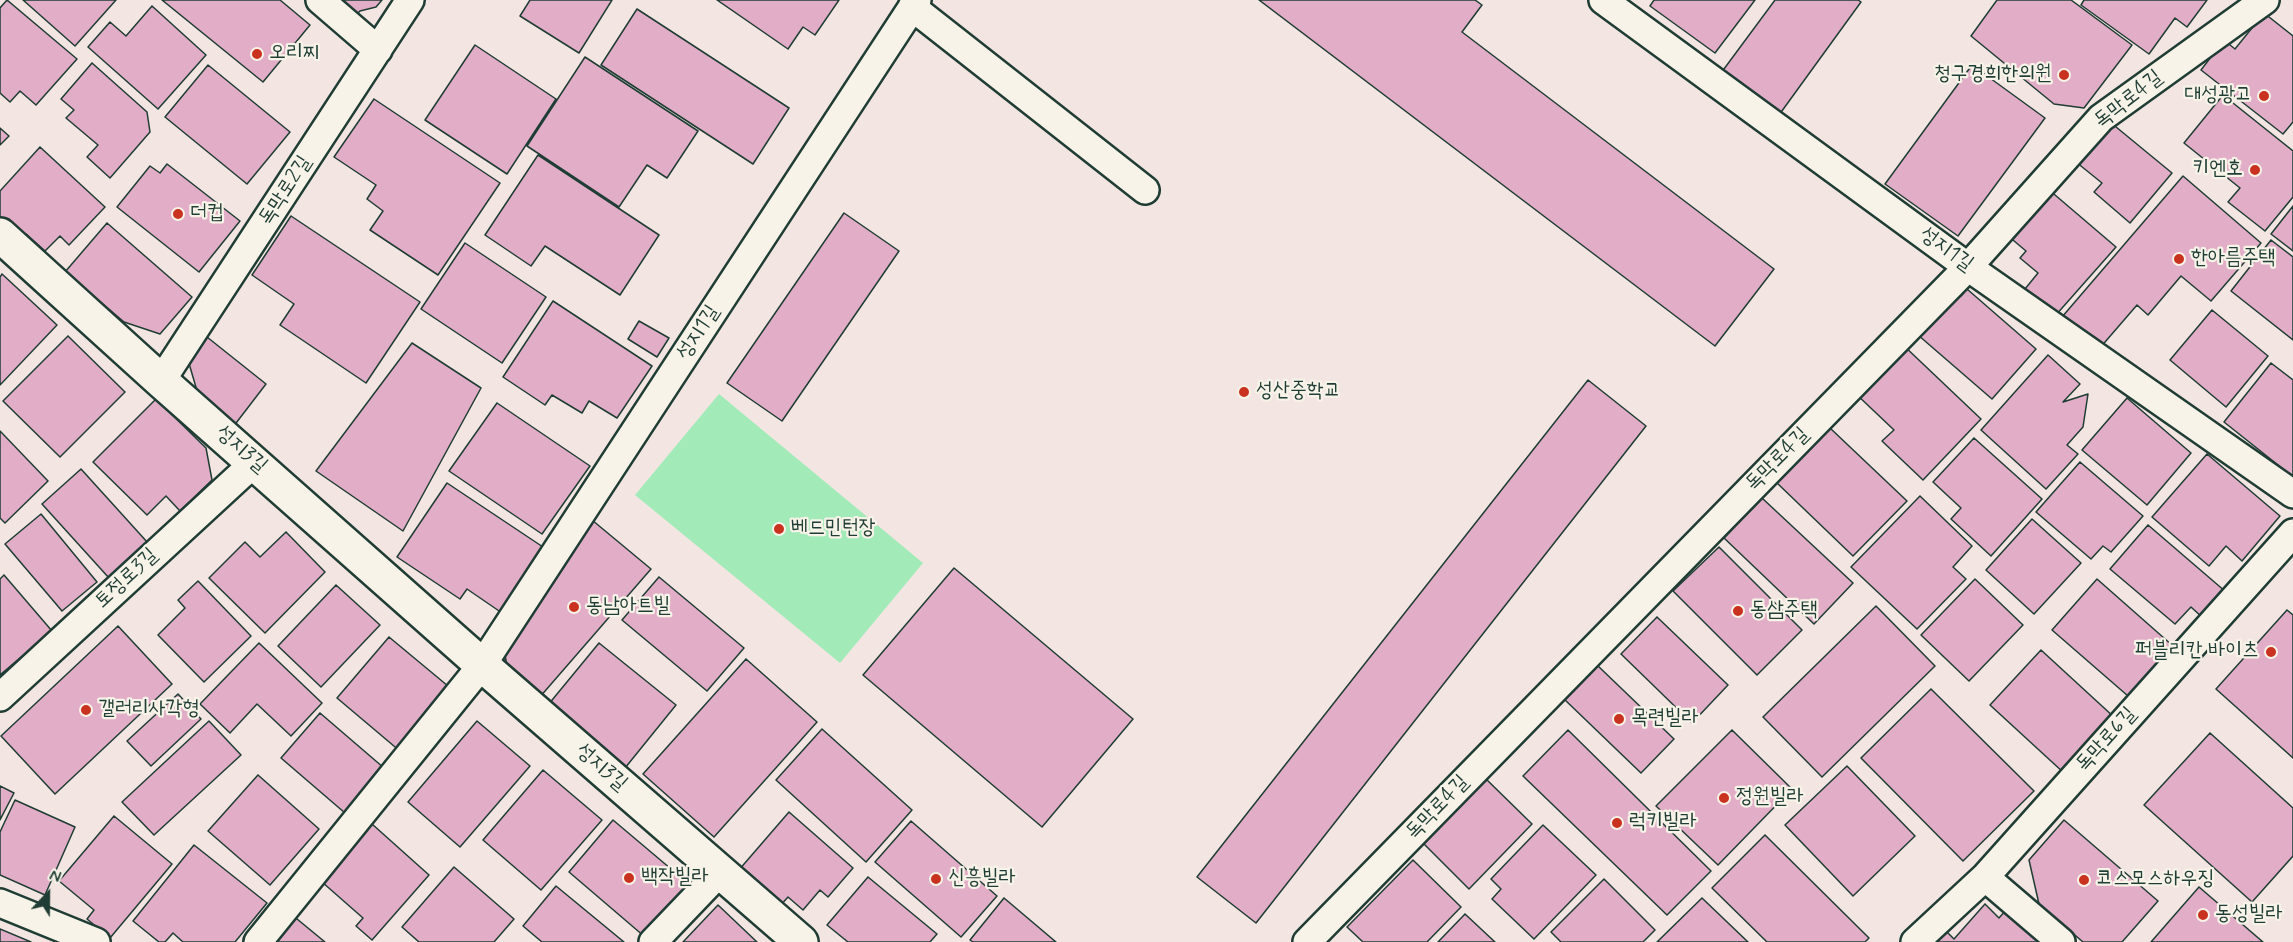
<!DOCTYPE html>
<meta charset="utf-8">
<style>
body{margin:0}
#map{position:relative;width:2293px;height:942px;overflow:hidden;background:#f3e5e1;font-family:Mynerve,sans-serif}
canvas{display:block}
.north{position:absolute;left:18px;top:864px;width:60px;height:60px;-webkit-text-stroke:4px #f7f3e8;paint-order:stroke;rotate:22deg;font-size:16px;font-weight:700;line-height:24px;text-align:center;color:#1f3d34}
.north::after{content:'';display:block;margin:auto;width:21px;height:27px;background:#1f3d34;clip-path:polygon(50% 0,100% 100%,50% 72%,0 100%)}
</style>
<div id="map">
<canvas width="2293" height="942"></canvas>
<div class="north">N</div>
</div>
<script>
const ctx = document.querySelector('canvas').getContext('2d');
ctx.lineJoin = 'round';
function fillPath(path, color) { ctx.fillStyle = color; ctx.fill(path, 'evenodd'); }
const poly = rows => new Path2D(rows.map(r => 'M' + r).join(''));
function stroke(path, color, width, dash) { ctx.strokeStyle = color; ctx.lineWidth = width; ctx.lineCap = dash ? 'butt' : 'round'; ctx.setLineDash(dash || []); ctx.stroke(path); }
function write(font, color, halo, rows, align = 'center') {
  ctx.font = font + ' Mynerve,"Poor Story",sans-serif'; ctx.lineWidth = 4.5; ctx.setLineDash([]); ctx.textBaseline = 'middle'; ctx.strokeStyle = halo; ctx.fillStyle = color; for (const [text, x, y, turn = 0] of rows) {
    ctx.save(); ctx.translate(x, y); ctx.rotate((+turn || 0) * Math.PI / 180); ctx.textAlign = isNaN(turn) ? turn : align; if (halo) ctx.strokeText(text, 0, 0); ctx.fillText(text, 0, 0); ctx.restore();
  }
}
const green = poly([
 [719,394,923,563,840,663,635,495]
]);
const building = poly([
 [7,0,77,59,36,105,20,91,10,102,0,93,0,8,7,0],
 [23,0,116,0,75,46,23,0],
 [162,0,280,0,310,25,263,82,162,0],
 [339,0,382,0,376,7,360,11,356,15,339,0],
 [530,0,612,0,579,53,520,16,530,0],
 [717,0,839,0,815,35,803,27,788,49,717,0],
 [1259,0,1475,0,1482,5,1462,32,1774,269,1715,346,1259,0],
 [1654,0,1755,0,1715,53,1650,6,1654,0],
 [1775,0,1858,0,1861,2,1779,115,1721,73,1775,0],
 [1997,0,2071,0,2132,45,2084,108,2054,104,1971,36,1997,0],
 [2084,0,2207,0,2187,27,2175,18,2149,54,2081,5,2084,0],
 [152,6,206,55,158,109,88,47,110,22,126,36,152,6],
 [637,9,789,108,753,164,601,65,637,9],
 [2264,13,2293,36,2293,122,2283,134,2201,70,2224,40,2235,49,2264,13],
 [475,45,556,99,507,174,425,120,475,45],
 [585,57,698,131,667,178,647,165,619,207,527,146,585,57],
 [92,63,147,112,150,132,110,178,87,157,98,145,66,118,74,110,61,99,92,63],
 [208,65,290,132,247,184,165,117,208,65],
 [1972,65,2045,118,1958,236,1885,184,1972,65],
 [2223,95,2293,151,2293,197,2265,231,2228,202,2240,188,2184,143,2223,95],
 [374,99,500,183,438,275,370,230,383,211,367,199,376,185,334,157,374,99],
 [2110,122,2172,173,2130,223,2094,192,2102,183,2076,162,2110,122],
 [0,128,9,136,0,145,0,128],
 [40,147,105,207,69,245,60,236,45,251,26,234,21,240,0,221,0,191,40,147],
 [538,155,659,235,620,295,545,246,531,266,485,235,538,155],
 [167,164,240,221,199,272,117,207,150,166,160,173,167,164],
 [2183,176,2261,243,2211,301,2181,276,2148,315,2137,305,2099,349,2062,317,2183,176],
 [2048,189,2116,247,2055,316,2025,289,2038,273,2020,258,2026,251,2007,235,2048,189],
 [2293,206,2293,251,2271,234,2293,206],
 [844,213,899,251,782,421,727,383,844,213],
 [291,216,420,302,366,383,280,325,294,304,252,275,291,216],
 [107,223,192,297,160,334,124,322,65,272,107,223],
 [2271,240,2293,257,2293,340,2231,291,2271,240],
 [465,243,546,297,502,363,421,309,465,243],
 [2,274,57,325,0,385,0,277,2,274],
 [1967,289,2036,349,1992,399,1918,335,1956,292,1961,296,1967,289],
 [553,301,652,366,617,418,589,401,582,413,552,395,545,405,503,377,553,301],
 [2212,310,2268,356,2226,407,2170,360,2212,310],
 [639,321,669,338,657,357,628,339,639,321],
 [68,336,125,392,60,457,3,401,68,336],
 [207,337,266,384,233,427,200,401,188,360,207,337],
 [412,343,481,388,403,531,316,471,412,343],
 [1902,344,1981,419,1923,480,1882,441,1894,430,1855,393,1902,344],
 [2048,355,2080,384,2063,402,2088,394,2083,427,2067,445,2078,454,2046,489,1981,430,2048,355],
 [2271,363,2293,380,2293,477,2224,422,2271,363],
 [1588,380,1646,426,1256,923,1197,877,1588,380],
 [2127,398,2191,453,2147,505,2082,450,2127,398],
 [156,399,206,448,212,480,180,511,166,496,147,515,93,462,156,399],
 [497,403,590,466,542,534,449,471,497,403],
 [1830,428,1907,501,1853,556,1777,483,1830,428],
 [0,431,48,481,5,523,0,518,0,431],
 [1974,438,2042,499,1991,556,1951,519,1961,508,1933,482,1974,438],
 [2207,454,2280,516,2242,561,2226,546,2209,566,2152,517,2207,454],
 [2080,462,2143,516,2111,552,2103,546,2091,559,2036,512,2080,462],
 [81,469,148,543,109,578,42,504,81,469],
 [447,483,546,549,502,613,467,589,460,599,397,557,447,483],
 [1920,496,1972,546,1953,567,1966,579,1917,629,1851,567,1920,496],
 [1762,498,1853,583,1814,624,1724,538,1762,498],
 [41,514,97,582,62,611,5,544,41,514],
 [2032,519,2081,563,2034,614,1986,570,2032,519],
 [592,520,651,569,539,698,508,671,503,645,592,520],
 [2148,525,2226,592,2203,618,2191,607,2175,624,2110,569,2148,525],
 [286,532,325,572,265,633,209,578,245,542,260,557,286,532],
 [1719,547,1802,630,1757,675,1673,591,1719,547],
 [954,568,1133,719,1042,827,863,675,954,568],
 [4,575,52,631,0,675,0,579,4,575],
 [659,577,744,648,707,691,622,620,659,577],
 [1975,579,2023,625,1969,681,1921,635,1975,579],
 [2097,579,2173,646,2128,696,2052,630,2097,579],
 [198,581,251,636,204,682,158,635,185,608,178,600,198,581],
 [336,585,380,625,321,687,278,646,336,585],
 [1876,606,1935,666,1822,777,1763,717,1876,606],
 [2287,610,2293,615,2293,758,2216,689,2287,610],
 [1657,617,1728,685,1692,723,1621,654,1657,617],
 [118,626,172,684,55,794,1,736,118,626],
 [389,637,454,691,401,752,337,698,389,637],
 [259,643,322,703,291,736,257,704,230,733,200,704,259,643],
 [599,643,676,705,625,768,548,705,599,643],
 [2041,650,2115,718,2064,773,1990,705,2041,650],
 [746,659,817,722,714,837,643,774,746,659],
 [1597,665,1674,739,1641,773,1564,699,1597,665],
 [1931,689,2034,791,1963,861,1861,758,1931,689],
 [178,694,201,719,151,766,127,741,178,694],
 [320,713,384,768,345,813,281,758,320,713],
 [209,721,241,755,154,835,122,802,209,721],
 [477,721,530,766,460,847,408,802,477,721],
 [822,729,912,810,866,862,776,780,822,729],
 [1568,730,1711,871,1667,915,1523,776,1568,730],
 [1732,730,1792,789,1718,865,1656,806,1732,730],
 [2210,733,2293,808,2293,856,2252,902,2144,805,2210,733],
 [1847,766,1915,836,1853,896,1785,825,1847,766],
 [543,770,602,820,541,890,483,840,543,770],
 [258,775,319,829,270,885,208,831,258,775],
 [1485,778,1532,824,1469,889,1422,842,1485,778],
 [0,786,14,793,0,820,0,786],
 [15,800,75,827,45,895,0,875,0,832,15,800],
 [789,812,853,868,828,897,820,890,803,910,788,897,780,906,738,871,789,812],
 [114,816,172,864,110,938,87,919,94,910,59,881,114,816],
 [613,820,690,885,645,937,569,872,613,820],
 [2064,820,2158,901,2122,942,2083,942,2039,904,2029,860,2064,820],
 [911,821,997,896,961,937,875,862,911,821],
 [372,824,429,875,372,940,356,926,363,918,322,882,372,824],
 [1543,825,1596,875,1534,939,1492,899,1501,889,1491,879,1543,825],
 [1765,835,1869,938,1865,942,1767,942,1712,888,1765,835],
 [194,845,267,903,235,942,183,942,173,933,165,942,159,942,133,921,194,845],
 [1413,860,1461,907,1427,942,1363,942,1347,927,1413,860],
 [454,867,514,919,494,942,419,942,402,927,454,867],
 [868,877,937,934,930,942,848,942,827,925,868,877],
 [1604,879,1655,930,1643,942,1561,942,1551,932,1604,879],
 [556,886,624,942,542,942,523,926,556,886],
 [2199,887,2263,942,2151,942,2199,887],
 [1004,898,1056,942,973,942,970,940,1004,898],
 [1702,898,1748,942,1657,942,1702,898],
 [1985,904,1999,918,2006,910,2050,942,1931,942,1943,928,1954,939,1985,904],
 [718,905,757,942,683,942,718,905],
 [291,914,325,942,267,942,291,914],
 [1465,914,1495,942,1438,942,1465,914],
 [0,929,31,942,0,942,0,929]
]);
const lane = poly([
 [320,0,378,50],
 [1603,0,1968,267,2293,494],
 [912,7,1145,190],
 [161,381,410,0],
 [0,697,255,462],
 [1985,877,2061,942],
 [0,903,96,942],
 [258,942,482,665,917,0],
 [653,942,721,871],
 [1307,942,1968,267,2101,118,2265,0],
 [1915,942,1985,877,2293,533]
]);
const street = poly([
 [0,235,161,381,482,665,801,942]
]);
const markers = [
 [257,54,6,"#c8321e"],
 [2064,75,6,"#c8321e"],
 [2264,96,6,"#c8321e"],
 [2255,170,6,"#c8321e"],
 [178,214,6,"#c8321e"],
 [2179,259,6,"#c8321e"],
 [1244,392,6,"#c8321e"],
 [779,529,6,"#c8321e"],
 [574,607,6,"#c8321e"],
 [1738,611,6,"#c8321e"],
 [2271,652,6,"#c8321e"],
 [86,710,6,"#c8321e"],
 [1619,719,6,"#c8321e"],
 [1724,798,6,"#c8321e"],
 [1617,823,6,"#c8321e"],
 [629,878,6,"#c8321e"],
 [936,879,6,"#c8321e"],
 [2084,880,6,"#c8321e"],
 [2203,915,6,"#c8321e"]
];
const poiNames = [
 ["오리찌",269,54],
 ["청구경희한의원",2052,75,"right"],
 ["대성광고",2252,96,"right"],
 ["키엔호",2243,170,"right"],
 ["더컵",190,214],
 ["한아름주택",2191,259],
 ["성산중학교",1256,392],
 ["베드민턴장",791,529],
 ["동남아트빌",586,607],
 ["동삼주택",1750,611],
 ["퍼블리칸 바이츠",2259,652,"right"],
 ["갤러리사각형",98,710],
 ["목련빌라",1631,719],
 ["정원빌라",1736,798],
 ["럭키빌라",1629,823],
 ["백작빌라",641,878],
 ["신흥빌라",948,879],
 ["코스모스하우징",2096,880],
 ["동성빌라",2215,915]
];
const streetNames = [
 ["독막로4길",2129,100,-38],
 ["독막로2길",286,191,-57],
 ["성지1길",1946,250,36],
 ["성지1길",699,333,-57],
 ["성지3길",241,450,41],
 ["독막로4길",1778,460,-45],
 ["토정로3길",127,579,-43],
 ["독막로6길",2107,740,-48],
 ["성지3길",601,768,41],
 ["독막로4길",1438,808,-46]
];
fillPath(green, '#a2ebb9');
fillPath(building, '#e2adc7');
stroke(building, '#1f3d34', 1.5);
stroke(lane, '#1f3d34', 32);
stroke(street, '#1f3d34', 38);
stroke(lane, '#f7f3e8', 27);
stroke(street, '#f7f3e8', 33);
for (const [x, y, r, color] of markers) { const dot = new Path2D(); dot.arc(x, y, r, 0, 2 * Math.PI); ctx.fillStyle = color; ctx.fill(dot); stroke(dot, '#f7f3e8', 2); }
write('21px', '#1f3d34', '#f7f3e8', poiNames, 'left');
write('21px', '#1f3d34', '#f7f3e8', streetNames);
</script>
